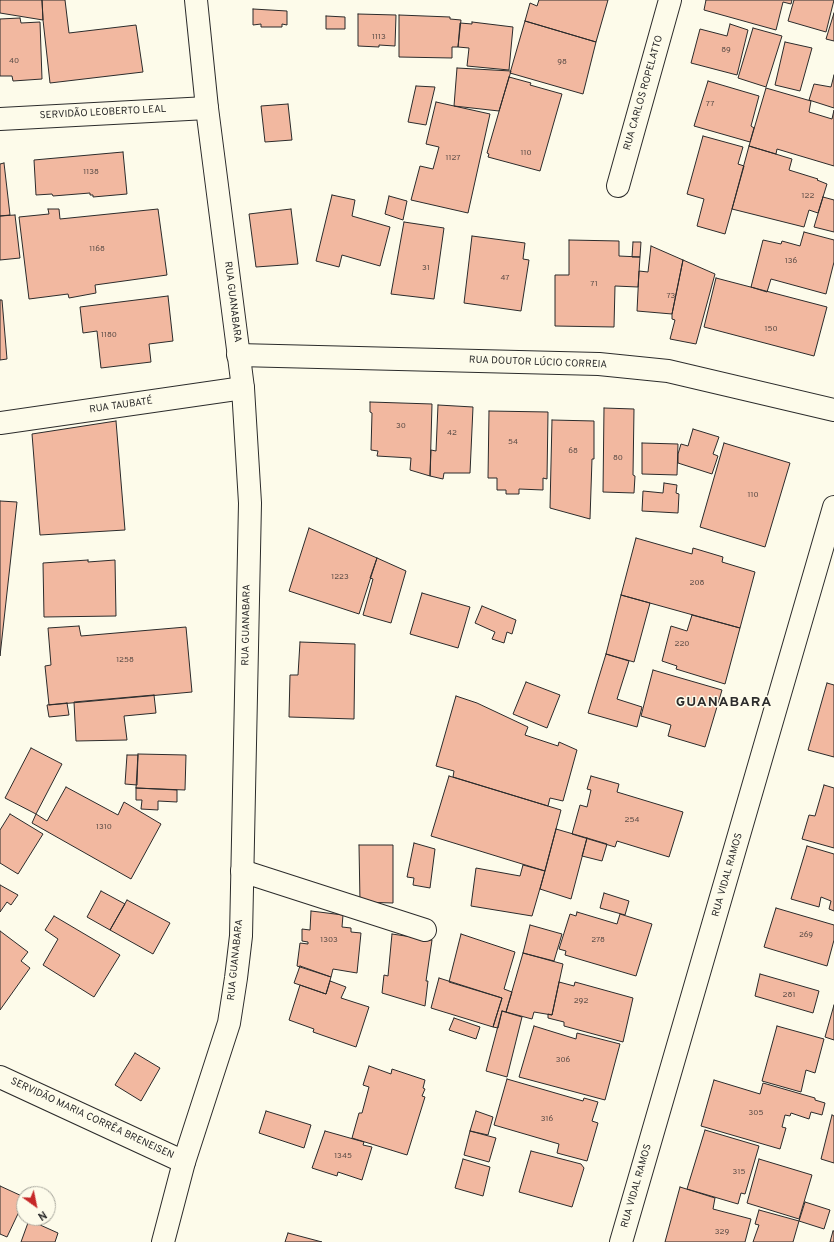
<!DOCTYPE html>
<meta charset="utf-8">
<style>
body{margin:0}
#map{position:relative;width:834px;height:1242px;overflow:hidden;background:#fdfbea;font-family:Overpass,sans-serif}
canvas{display:block}
.north{position:absolute;left:16px;top:1186px;width:40px;height:40px;box-sizing:border-box;background:#fdfbea;border:1px solid #a9a89e;border-radius:50%;rotate:147deg;font-size:11px;font-weight:700;line-height:16px;text-align:center;color:#2b2b2b}
.north::after{content:'';display:block;margin:auto;width:14px;height:18px;background:#c62828;clip-path:polygon(50% 0,100% 100%,50% 72%,0 100%)}
</style>
<div id="map">
<canvas width="834" height="1242"></canvas>
<div class="north">N</div>
</div>
<script>
const ctx = document.querySelector('canvas').getContext('2d');
ctx.lineJoin = 'round';
function fillPath(path, color) { ctx.fillStyle = color; ctx.fill(path, 'evenodd'); }
const poly = rows => new Path2D(rows.map(r => 'M' + r).join(''));
function stroke(path, color, width, dash) { ctx.strokeStyle = color; ctx.lineWidth = width; ctx.lineCap = dash ? 'butt' : 'round'; ctx.setLineDash(dash || []); ctx.stroke(path); }
function write(font, color, halo, rows, align = 'center') {
  ctx.font = font + ' Overpass,sans-serif'; ctx.lineWidth = 3; ctx.setLineDash([]); ctx.textBaseline = 'middle'; ctx.strokeStyle = halo; ctx.fillStyle = color; for (const [text, x, y, turn = 0] of rows) {
    ctx.save(); ctx.translate(x, y); ctx.rotate((+turn || 0) * Math.PI / 180); ctx.textAlign = isNaN(turn) ? turn : align; if (halo) ctx.strokeText(text, 0, 0); ctx.fillText(text, 0, 0); ctx.restore();
  }
}
const building = poly([
 [0,0,42,0,43,20,0,13,0,0],
 [42,0,65,0,69,33,136,25,143,72,50,83,43,20,42,0],
 [539,0,608,0,596,42,525,21,530,3,537,6,539,0],
 [706,0,792,0,791,4,783,2,776,30,704,10,706,0],
 [794,0,834,0,826,32,788,21,794,0],
 [253,9,287,11,287,25,282,24,282,27,261,27,261,24,253,25,253,9],
 [834,13,834,41,826,39,834,13],
 [358,14,396,15,395,46,379,45,379,47,358,46,358,14],
 [399,15,450,17,450,19,461,20,458,47,452,47,452,58,399,57,399,15],
 [326,16,345,17,345,29,326,29,326,16],
 [20,18,21,23,40,22,42,79,13,81,12,76,0,76,0,19,20,18],
 [525,21,596,42,583,94,510,73,525,21],
 [472,22,513,27,509,70,467,66,469,48,458,47,460,23,472,24,472,22],
 [730,24,748,30,737,75,691,63,700,29,727,36,730,24],
 [753,28,782,36,766,87,738,78,753,28],
 [785,42,812,48,800,91,775,85,785,42],
 [457,68,511,71,499,111,454,106,457,68],
 [834,75,834,108,809,100,814,84,831,87,834,75],
 [509,77,531,83,530,85,562,94,540,171,488,157,489,154,487,153,509,77],
 [708,81,759,96,751,126,754,128,750,142,694,126,708,81],
 [416,86,435,87,426,125,408,122,416,86],
 [766,88,811,101,809,112,832,119,834,110,834,166,777,149,776,154,749,146,766,88],
 [436,102,490,114,468,213,411,200,420,166,433,169,439,147,426,144,436,102],
 [288,104,292,140,265,142,261,106,288,104],
 [703,136,743,147,738,164,744,166,725,234,697,226,704,199,687,194,703,136],
 [749,146,792,159,789,170,818,179,817,180,827,184,818,213,809,210,804,227,732,209,749,146],
 [123,152,127,194,93,197,93,195,90,195,90,193,53,196,52,194,36,195,34,160,123,152],
 [4,163,10,215,0,216,0,164,4,163],
 [332,195,355,200,352,216,390,227,380,266,342,255,339,267,316,261,332,195],
 [389,196,407,201,403,220,385,214,389,196],
 [823,197,834,200,834,232,814,227,823,197],
 [48,209,59,209,60,219,158,209,167,275,95,285,96,293,69,298,68,294,29,299,19,217,49,214,48,209],
 [291,209,298,264,256,267,249,214,291,209],
 [15,215,20,258,0,260,0,216,15,215],
 [404,222,444,228,434,299,391,294,404,222],
 [804,232,834,240,834,262,826,294,771,279,767,292,751,287,763,240,781,244,782,241,800,246,804,232],
 [472,236,525,243,523,259,529,260,521,311,464,303,472,236],
 [569,240,619,241,619,256,640,257,638,287,615,286,614,327,555,326,555,275,569,275,569,240],
 [633,242,641,242,640,257,632,257,633,242],
 [651,246,683,260,672,314,637,311,639,271,648,272,651,246],
 [683,260,715,274,696,344,670,339,675,320,672,319,672,314,683,260],
 [716,278,827,307,814,356,704,327,716,278],
 [168,296,173,341,149,344,151,362,101,368,97,331,83,333,80,307,168,296],
 [0,300,2,300,7,359,0,360,0,300],
 [370,402,432,404,430,476,410,470,411,458,377,456,378,451,371,450,372,413,370,412,370,402],
 [438,405,473,407,470,473,444,473,443,479,430,476,431,450,436,451,438,405],
 [604,408,634,409,633,475,635,476,634,493,603,492,604,408],
 [489,411,548,412,547,479,543,478,543,490,519,489,519,494,506,494,506,490,497,490,497,478,488,478,489,411],
 [552,420,594,421,594,459,592,459,590,519,550,508,552,420],
 [116,421,125,530,40,535,32,434,116,421],
 [693,429,719,437,713,454,718,456,712,474,678,463,678,454,681,444,688,446,693,429],
 [642,443,678,444,677,475,642,474,642,443],
 [724,443,790,463,765,547,700,527,724,443],
 [664,483,677,485,676,493,679,494,678,513,642,511,643,491,663,493,664,483],
 [0,501,17,502,0,656,0,501],
 [309,528,377,558,359,614,289,591,309,528],
 [636,538,692,554,693,548,723,557,722,562,755,572,740,628,621,595,636,538],
 [377,558,406,571,391,623,363,615,373,579,370,578,377,558],
 [88,560,88,562,115,560,116,616,44,617,43,563,88,560],
 [422,593,470,607,458,648,410,634,422,593],
 [621,595,650,603,634,662,606,654,621,595],
 [482,606,516,620,512,634,507,632,504,643,492,639,495,632,475,623,482,606],
 [692,615,740,628,725,684,676,669,677,666,662,661,671,626,687,631,692,615],
 [79,626,81,636,186,627,192,692,49,705,45,666,51,665,48,628,79,626],
 [300,642,355,644,354,719,289,717,290,675,298,675,300,642],
 [606,654,629,661,617,699,642,707,637,727,588,713,606,654],
 [653,670,722,690,705,747,668,736,671,725,641,716,653,670],
 [526,682,560,695,547,728,513,714,526,682],
 [827,683,834,685,834,757,808,750,827,683],
 [154,695,156,713,124,716,127,740,76,741,74,702,154,695],
 [456,696,477,703,528,727,525,735,558,746,559,742,577,750,563,801,550,798,548,806,453,777,454,771,436,766,456,696],
 [67,703,69,715,49,717,47,705,67,703],
 [31,748,62,764,36,814,5,798,31,748],
 [138,754,186,755,185,790,136,788,138,754],
 [127,755,138,755,137,785,125,784,127,755],
 [449,776,561,810,545,871,431,836,449,776],
 [591,776,619,784,617,792,683,812,669,857,617,841,615,847,572,834,580,805,587,807,591,790,587,789,591,776],
 [824,785,834,788,834,848,802,839,809,815,815,816,824,785],
 [66,787,118,815,124,802,161,824,131,879,32,823,36,814,47,821,66,787],
 [136,788,177,790,177,802,158,801,158,810,141,809,142,800,136,800,136,788],
 [10,814,43,834,18,874,0,863,0,830,10,814],
 [556,829,587,838,571,899,540,889,556,829],
 [587,838,607,844,602,861,582,856,587,838],
 [414,843,435,849,430,888,413,885,414,878,407,877,414,843],
 [359,845,393,845,393,903,360,902,359,845],
 [807,846,834,854,834,911,829,909,831,901,821,897,819,907,791,899,807,846],
 [523,865,545,871,532,916,471,906,476,868,520,876,523,865],
 [0,885,18,895,11,905,7,902,0,912,0,885],
 [101,891,125,904,110,930,87,917,101,891],
 [604,893,629,901,625,915,600,908,604,893],
 [127,900,170,923,153,954,110,930,127,900],
 [776,908,834,925,834,940,827,966,764,947,776,908],
 [311,911,343,915,342,927,351,928,351,932,361,933,357,973,333,969,331,977,297,966,300,943,308,944,308,942,302,941,302,929,310,930,311,911],
 [577,912,617,924,620,914,652,924,636,976,565,955,566,951,559,949,570,914,576,916,577,912],
 [54,916,120,955,94,997,43,965,58,939,45,930,54,916],
 [530,925,562,934,554,961,523,953,530,925],
 [0,931,28,952,21,961,30,968,0,1010,0,931],
 [392,934,432,940,426,981,428,981,425,1006,382,993,384,975,388,976,392,934],
 [461,934,515,952,504,989,512,992,506,1012,502,1011,498,1028,493,1027,502,998,449,982,461,934],
 [523,953,563,964,552,1015,534,1012,532,1019,506,1012,523,953],
 [300,966,331,977,326,994,294,983,300,966],
 [760,974,819,991,813,1013,755,996,760,974],
 [439,978,502,998,493,1027,431,1008,439,978],
 [330,981,346,987,341,998,369,1007,356,1047,313,1032,314,1029,289,1020,300,985,326,994,330,981],
 [559,982,574,986,575,982,633,998,623,1042,564,1026,564,1022,548,1018,548,1014,552,1015,559,982],
 [834,1005,834,1040,825,1037,834,1005],
 [502,1011,522,1017,507,1077,486,1071,502,1011],
 [454,1018,480,1027,476,1039,449,1030,454,1018],
 [534,1026,576,1039,577,1033,620,1044,605,1100,519,1077,534,1026],
 [777,1026,824,1039,815,1073,806,1070,801,1092,762,1081,777,1026],
 [135,1053,160,1068,141,1101,115,1085,135,1053],
 [369,1066,391,1074,392,1069,425,1080,423,1088,425,1089,422,1096,425,1097,407,1155,352,1138,359,1113,362,1113,369,1087,363,1085,369,1066],
 [507,1079,583,1101,584,1098,598,1102,592,1121,598,1123,587,1161,557,1153,559,1144,494,1125,507,1079],
 [714,1080,760,1094,763,1083,815,1098,815,1100,825,1103,822,1115,811,1112,809,1119,791,1113,790,1116,785,1115,782,1127,786,1128,780,1149,701,1126,714,1080],
 [266,1111,311,1125,304,1148,259,1133,266,1111],
 [476,1111,493,1117,488,1135,470,1131,476,1111],
 [832,1115,834,1116,834,1163,821,1159,832,1115],
 [705,1130,759,1146,745,1194,741,1193,738,1204,687,1189,705,1130],
 [325,1131,364,1142,363,1145,372,1147,362,1180,338,1172,337,1176,312,1168,325,1131],
 [470,1131,496,1138,489,1162,464,1155,470,1131],
 [531,1151,581,1164,584,1168,572,1207,519,1192,531,1151],
 [463,1159,490,1167,483,1196,455,1188,463,1159],
 [759,1159,812,1175,799,1219,747,1203,759,1159],
 [0,1186,24,1197,24,1201,7,1237,0,1234,0,1186],
 [680,1187,715,1198,713,1209,751,1219,745,1242,665,1242,680,1187],
 [805,1202,830,1210,824,1229,799,1221,805,1202],
 [759,1210,799,1221,793,1242,753,1242,759,1225,755,1224,759,1210],
 [29,1220,58,1233,55,1242,21,1242,29,1220],
 [833,1231,834,1231,834,1242,830,1242,833,1231],
 [288,1233,322,1242,285,1242,288,1233]
]);
const minor = poly([
 [0,119,207,108],
 [618,186,670,0],
 [238,355,599,364,668,371,834,410],
 [0,423,243,388],
 [242,871,425,930],
 [0,1077,184,1162],
 [621,1242,834,507]
]);
const major = poly([
 [163,1242,184,1162,229,1023,236,978,241,936,250,503,243,388,207,108,196,0]
]);
const numberNames = [
 ["1113",379,37],
 ["89",726,50],
 ["40",14,61],
 ["98",562,62],
 ["77",710,104],
 ["110",526,153],
 ["1127",453,158],
 ["1138",91,172],
 ["122",808,196],
 ["1168",97,249],
 ["136",791,261],
 ["31",426,268],
 ["47",505,278],
 ["71",594,284],
 ["73",671,296],
 ["150",771,329],
 ["1180",109,335],
 ["30",401,426],
 ["42",452,433],
 ["54",513,442],
 ["68",573,451],
 ["80",618,458],
 ["110",753,495],
 ["1223",340,577],
 ["208",697,583],
 ["220",682,644],
 ["1258",125,660],
 ["254",632,820],
 ["1310",104,827],
 ["269",806,935],
 ["1303",329,940],
 ["278",598,940],
 ["281",789,995],
 ["292",581,1001],
 ["306",563,1060],
 ["305",756,1113],
 ["316",547,1119],
 ["1345",343,1156],
 ["315",739,1172],
 ["329",722,1232]
];
const streetNames = [
 ["RUA CARLOS ROPELATTO",644,93,-74],
 ["SERVIDÃO LEOBERTO LEAL",103,113,-3],
 ["RUA GUANABARA",232,302,83],
 ["RUA DOUTOR LÚCIO CORREIA",538,363,2],
 ["RUA TAUBATÉ",121,406,-8],
 ["RUA GUANABARA",247,625,-89],
 ["RUA VIDAL RAMOS",728,875,-74],
 ["RUA GUANABARA",236,960,-84],
 ["SERVIDÃO MARIA CORRÊA BRENEISEN",92,1119,25],
 ["RUA VIDAL RAMOS",637,1186,-74]
];
const districtNames = [
 ["GUANABARA",724,703]
];
fillPath(building, '#f2b8a0');
stroke(building, '#2b2b2b', 1);
stroke(minor, '#2b2b2b', 24);
stroke(major, '#2b2b2b', 24);
stroke(minor, '#fdfbea', 22);
stroke(major, '#fdfbea', 22);
write('8px', '#5d4e48', null, numberNames);
write('10px', '#2b2b2b', '#fdfbea', streetNames);
ctx.letterSpacing = '1px';
write('bold 14px', '#2b2b2b', '#fdfbea', districtNames);
ctx.letterSpacing = '0px';
</script>
